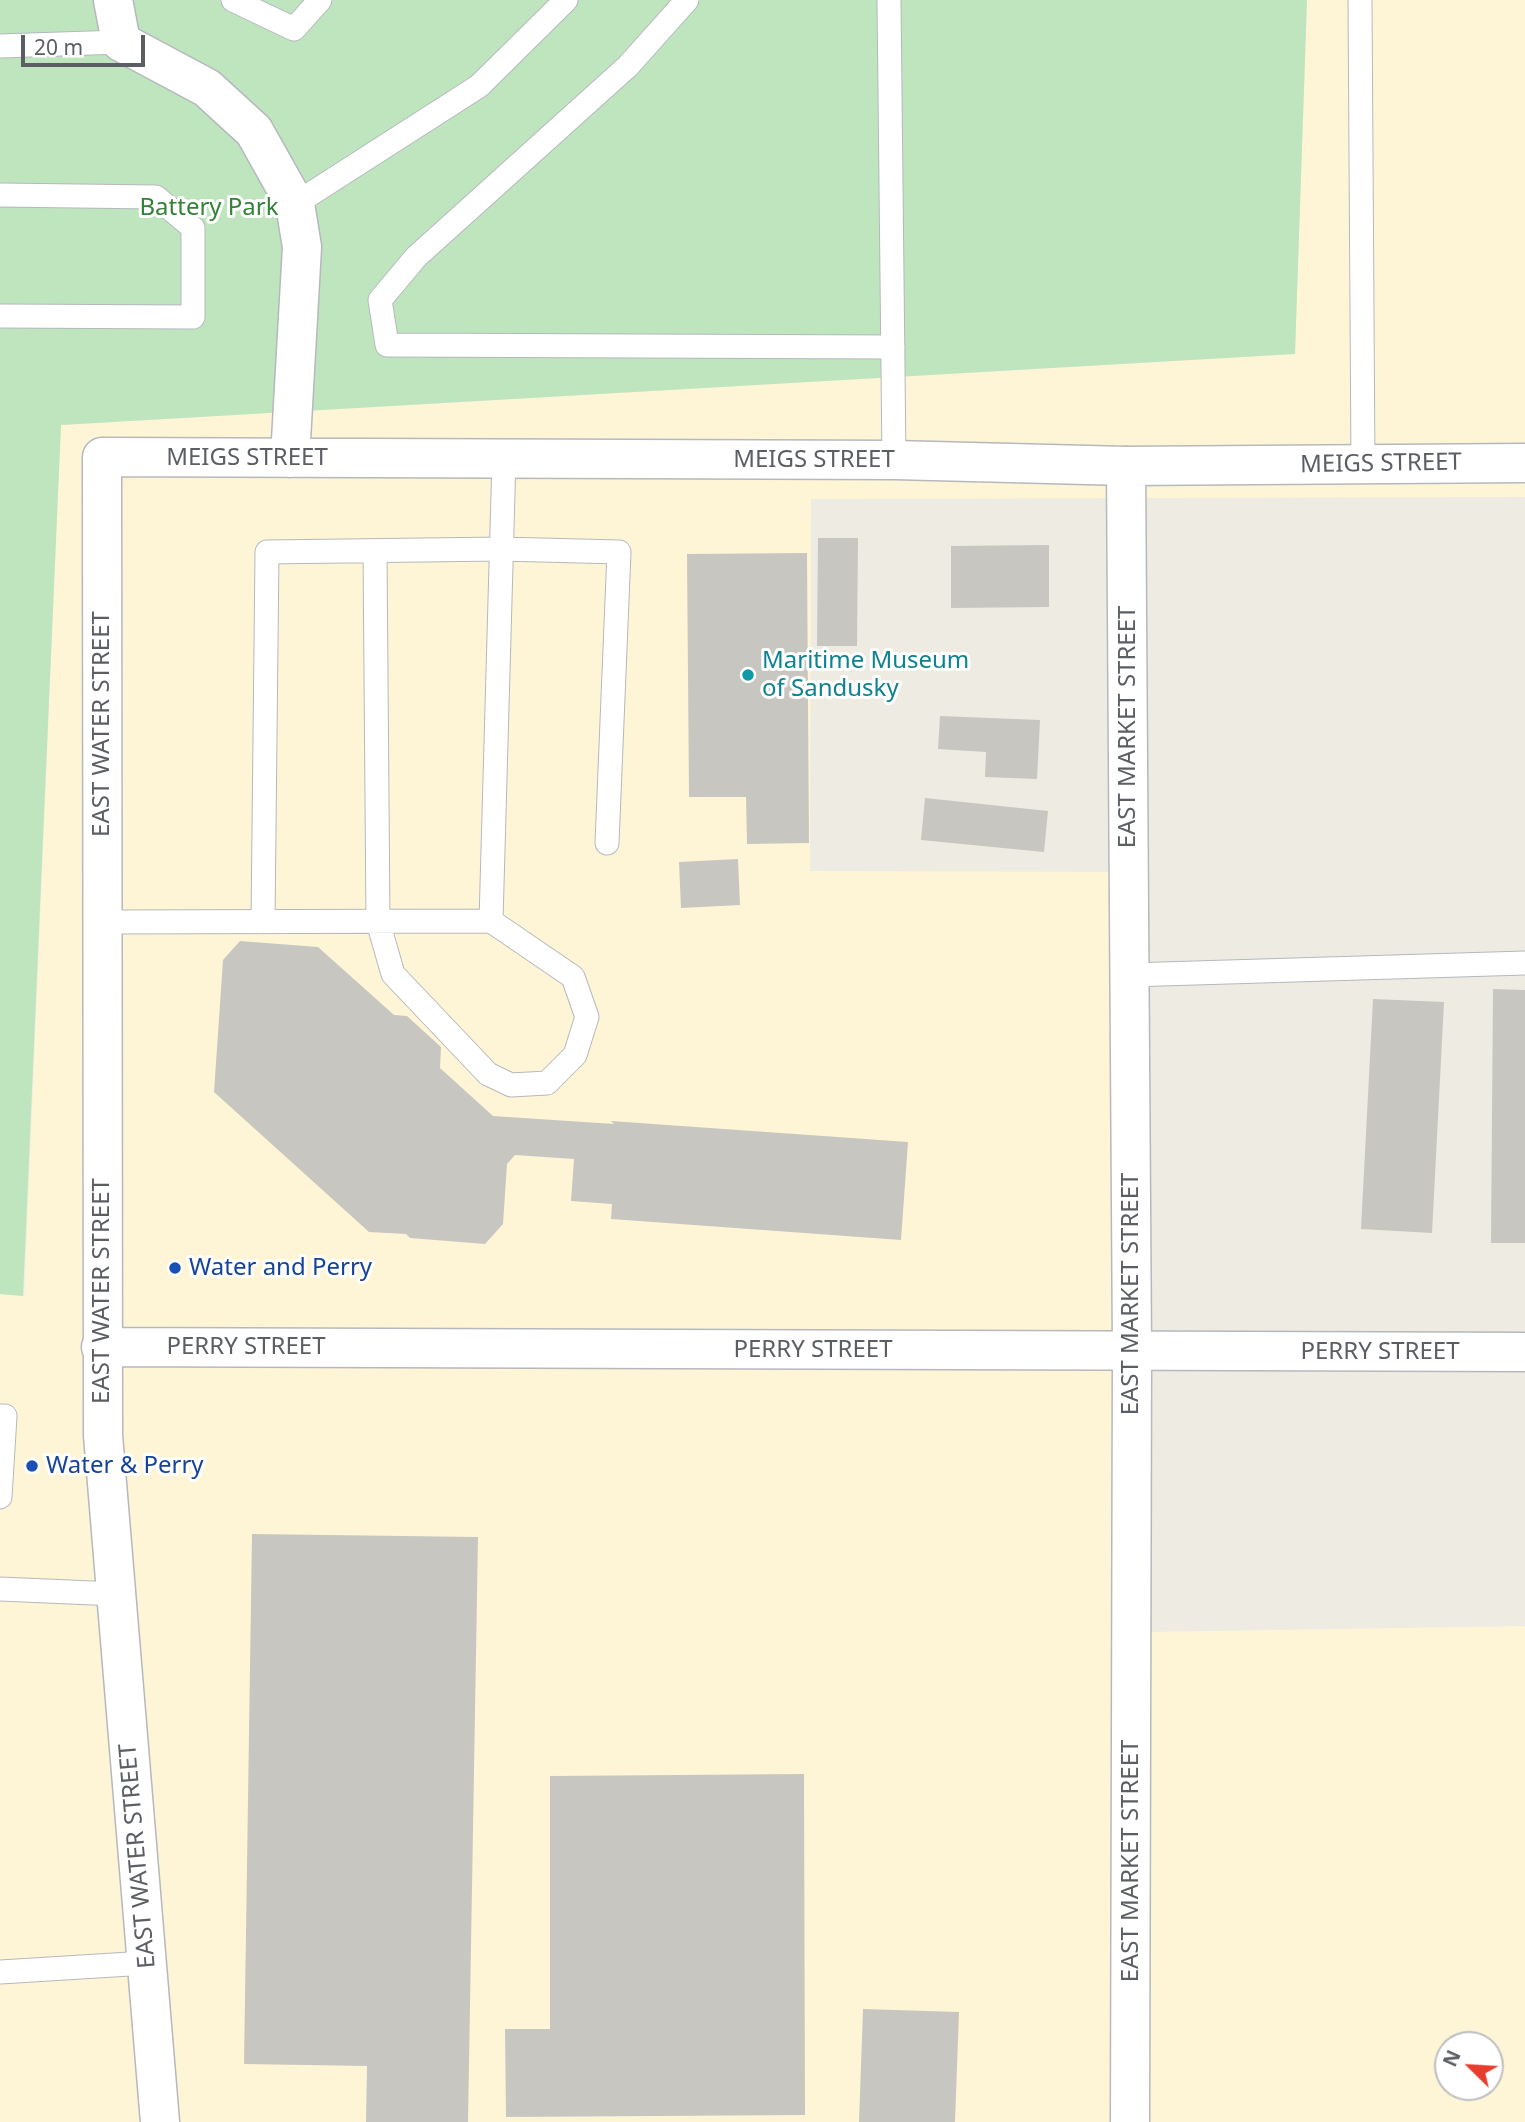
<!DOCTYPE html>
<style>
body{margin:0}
#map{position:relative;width:1525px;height:2122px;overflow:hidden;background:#edebe2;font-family:"Noto Sans",sans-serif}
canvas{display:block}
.north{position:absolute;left:1434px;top:2031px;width:70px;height:70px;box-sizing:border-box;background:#fff;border:2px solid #bdbfc1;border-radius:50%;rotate:294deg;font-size:19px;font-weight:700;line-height:28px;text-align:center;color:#5b5e63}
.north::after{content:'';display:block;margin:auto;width:24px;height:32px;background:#e83c2d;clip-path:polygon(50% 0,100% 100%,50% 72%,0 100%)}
.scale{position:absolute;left:21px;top:35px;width:124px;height:32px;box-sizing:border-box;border:4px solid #5b5e63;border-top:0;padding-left:9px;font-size:21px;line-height:24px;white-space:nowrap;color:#5b5e63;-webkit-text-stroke:5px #fff;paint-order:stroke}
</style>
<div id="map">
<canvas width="1525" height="2122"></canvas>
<div class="north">N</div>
<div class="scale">20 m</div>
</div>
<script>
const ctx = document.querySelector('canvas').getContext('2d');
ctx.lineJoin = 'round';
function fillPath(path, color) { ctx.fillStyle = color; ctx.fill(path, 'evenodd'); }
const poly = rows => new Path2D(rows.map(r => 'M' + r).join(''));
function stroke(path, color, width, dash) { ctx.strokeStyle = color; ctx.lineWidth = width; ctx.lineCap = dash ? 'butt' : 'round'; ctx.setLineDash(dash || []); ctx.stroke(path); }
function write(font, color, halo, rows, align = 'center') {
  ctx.font = font + ' "Noto Sans",sans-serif'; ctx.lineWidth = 6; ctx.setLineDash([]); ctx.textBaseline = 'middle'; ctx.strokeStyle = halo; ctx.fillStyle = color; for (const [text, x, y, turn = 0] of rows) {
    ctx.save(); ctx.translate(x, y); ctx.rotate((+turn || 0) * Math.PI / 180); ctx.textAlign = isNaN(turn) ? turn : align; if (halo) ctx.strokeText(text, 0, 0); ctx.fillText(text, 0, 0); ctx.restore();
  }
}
const commercial = poly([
 [1307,0,1525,0,1525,497,811,499,810,871,1142,872,1143,1632,1525,1626,1525,2122,0,2122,0,1294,24,1296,61,425,1295,354],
 [1448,2045,1490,2045,1490,2087,1448,2087]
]);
const green = poly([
 [0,0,1307,0,1295,354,61,425,23,1296,0,1294]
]);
const building = poly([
 [818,538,858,538,857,646,817,646],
 [1049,545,1049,607,951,608,951,546],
 [807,553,809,843,747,844,746,797,689,797,687,554],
 [940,716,1040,720,1037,779,985,777,986,752,938,749],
 [925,798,1048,811,1044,852,921,840],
 [738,859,740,905,681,908,679,862],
 [240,941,318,947,394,1015,407,1016,441,1047,440,1068,493,1116,614,1124,611,1121,908,1142,901,1240,611,1219,612,1204,571,1201,574,1159,515,1155,507,1164,503,1224,485,1244,410,1238,406,1234,369,1232,214,1092,223,960],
 [1493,989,1525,990,1525,1243,1491,1243],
 [1373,999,1444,1002,1432,1233,1361,1229],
 [252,1534,478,1537,468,2122,366,2122,367,2066,244,2064],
 [804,1774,805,2115,506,2117,505,2029,550,2029,550,1776],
 [863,2009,959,2012,955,2122,859,2122]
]);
const service = poly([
 [233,0,294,29,320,0],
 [687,0,628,66,416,257,380,300,387,345,893,347],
 [889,0,894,460],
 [1360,0,1363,465],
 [0,46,121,42],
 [0,195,156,197,193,228,193,317,0,316],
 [295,204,479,86,566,0],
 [375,551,378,922,393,974,488,1074,511,1085,547,1083,575,1055,587,1017,573,977,491,921,504,458],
 [102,922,491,921],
 [263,922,267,552,501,549,619,552,607,843],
 [1129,975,1525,963],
 [0,1416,5,1416,0,1497],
 [0,1589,116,1594],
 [0,1972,146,1963]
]);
const minor = poly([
 [113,0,121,42,207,88,254,131,295,204,302,247,290,458],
 [101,1347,1525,1352],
 [160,2122,103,1435,102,457,894,460,1126,466]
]);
const tertiary = poly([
 [1130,2122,1132,1351,1126,466,1525,463]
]);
const markers = [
 [748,675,7,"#0f9aa8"],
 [175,1268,7,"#1a4fb4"],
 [32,1466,7,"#1a4fb4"]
];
const parkNames = [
 ["Battery Park",209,208]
];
const streetNames = [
 ["MEIGS STREET",247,458],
 ["MEIGS STREET",814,460],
 ["MEIGS STREET",1381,464,-1],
 ["EAST WATER STREET",102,724,-90],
 ["EAST MARKET STREET",1128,727,-90],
 ["EAST WATER STREET",102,1291,-90],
 ["EAST MARKET STREET",1131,1294,-90],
 ["PERRY STREET",246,1347],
 ["PERRY STREET",813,1350],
 ["PERRY STREET",1380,1352],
 ["EAST WATER STREET",138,1856,-95],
 ["EAST MARKET STREET",1131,1861,-90]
];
const cultureNames = [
 ["Maritime Museum",762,661],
 ["of Sandusky",762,689]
];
const transitNames = [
 ["Water and Perry",189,1268],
 ["Water & Perry",46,1466]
];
fillPath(commercial, '#fef5d7');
fillPath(green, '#bfe5bf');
fillPath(building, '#c8c6c0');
stroke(service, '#b5b8bd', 25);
stroke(minor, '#b5b8bd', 41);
stroke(tertiary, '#b5b8bd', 41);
stroke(service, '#fff', 23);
stroke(minor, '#fff', 38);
stroke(tertiary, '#fff', 38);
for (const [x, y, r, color] of markers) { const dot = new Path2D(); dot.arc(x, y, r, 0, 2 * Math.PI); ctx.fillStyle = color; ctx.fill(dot); stroke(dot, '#fff', 2.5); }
write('24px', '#348138', '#fff', parkNames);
write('24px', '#5b5e63', '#fff', streetNames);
write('24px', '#0d838f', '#fff', cultureNames, 'left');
write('24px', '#164399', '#fff', transitNames, 'left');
</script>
